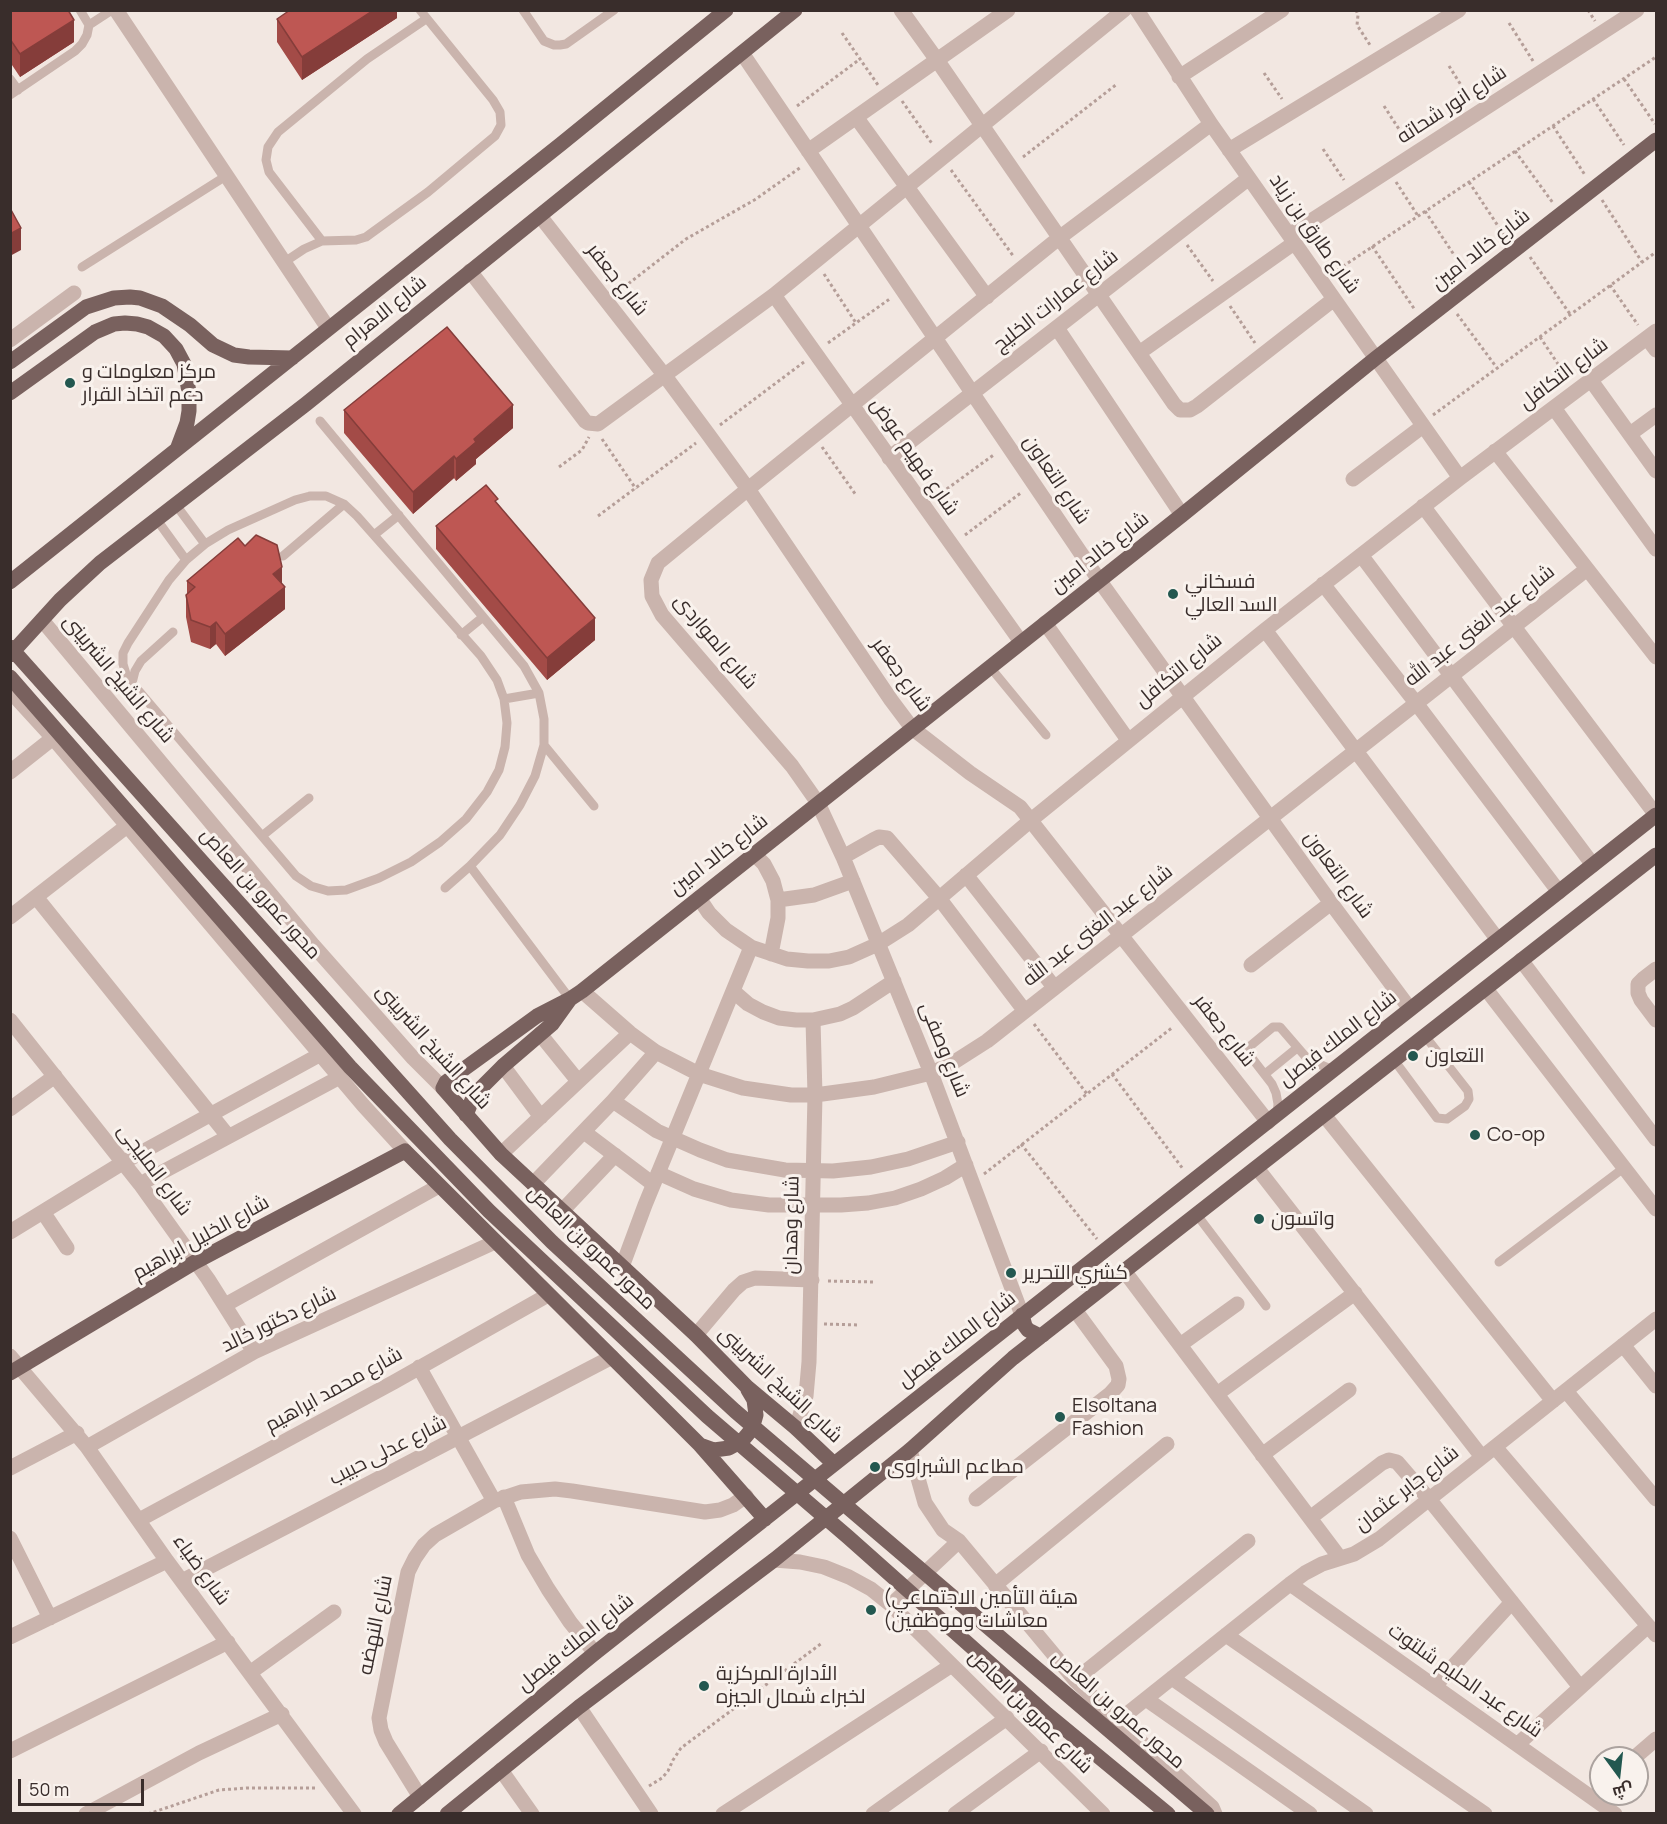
<!DOCTYPE html>
<meta charset="utf-8">
<style>
body{margin:0}
#map{position:relative;width:1667px;height:1824px;overflow:hidden;background:#f2e7e1;font-family:Manrope,Cairo,sans-serif}
canvas{display:block}
.frame{position:absolute;inset:0;border:12px solid #392d2b;pointer-events:none}
.north{position:absolute;left:1589px;top:1746px;width:60px;height:60px;box-sizing:border-box;background:#f9f2ed;border:2px solid #aca39f;border-radius:50%;rotate:165deg;font-size:16px;font-weight:700;line-height:24px;text-align:center;color:#392d2b}
.north::after{content:'';display:block;margin:auto;width:21px;height:27px;background:#235850;clip-path:polygon(50% 0,100% 100%,50% 72%,0 100%)}
.scale{position:absolute;left:18px;top:1779px;width:126px;height:27px;box-sizing:border-box;border:3px solid #392d2b;border-top:0;padding-left:8px;font-size:18px;line-height:21px;white-space:nowrap;color:#392d2b;-webkit-text-stroke:4px #f9f2ed;paint-order:stroke}
</style>
<div id="map">
<canvas width="1667" height="1824"></canvas>
<div class="frame"></div>
<div class="north">ش</div>
<div class="scale">50 m</div>
</div>
<script>
const ctx = document.querySelector('canvas').getContext('2d');
ctx.lineJoin = 'round';
const poly = rows => new Path2D(rows.map(r => 'M' + r).join(''));
function stroke(path, color, width, dash) { ctx.strokeStyle = color; ctx.lineWidth = width; ctx.lineCap = dash ? 'butt' : 'round'; ctx.setLineDash(dash || []); ctx.stroke(path); }
function fillPath(path, color) { ctx.fillStyle = color; ctx.fill(path, 'evenodd'); }
function write(font, color, halo, rows, align = 'center') {
  ctx.font = font + ' Manrope,Cairo,sans-serif'; ctx.lineWidth = 6; ctx.setLineDash([]); ctx.textBaseline = 'middle'; ctx.strokeStyle = halo; ctx.fillStyle = color; for (const [text, x, y, turn = 0] of rows) {
    ctx.save(); ctx.translate(x, y); ctx.rotate((+turn || 0) * Math.PI / 180); ctx.textAlign = isNaN(turn) ? turn : align; if (halo) ctx.strokeText(text, 0, 0); ctx.fillText(text, 0, 0); ctx.restore();
  }
}
const path = poly([
 [1356,10,1358,15,1357,25,1370,45],
 [1588,10,1595,21],
 [1509,23,1533,61],
 [842,33,878,85],
 [1449,66,1471,101],
 [1264,73,1282,99],
 [1624,79,1655,124],
 [1593,99,1624,145],
 [902,101,933,145],
 [797,106,860,59],
 [1384,106,1406,140],
 [1553,126,1585,175],
 [1323,149,1344,180],
 [1515,151,1553,203],
 [1023,157,1117,84],
 [951,170,1014,257],
 [1396,182,1418,216],
 [1469,182,1506,238],
 [1602,200,1642,262],
 [1425,211,1464,270],
 [1187,245,1213,281],
 [1372,246,1415,310],
 [1530,257,1570,314],
 [1333,273,1656,57],
 [824,274,856,323],
 [1610,285,1638,325],
 [619,291,686,239,756,199,801,167],
 [1230,306,1255,343],
 [1457,314,1497,368],
 [1540,337,1568,379],
 [828,343,891,298],
 [1433,415,1656,252],
 [720,425,804,362],
 [602,439,636,489],
 [822,447,856,495],
 [559,467,582,450,589,437],
 [937,496,995,454],
 [598,516,696,443],
 [965,535,1022,492],
 [1034,1024,1087,1094],
 [1112,1074,1183,1169],
 [1021,1144,1097,1239],
 [984,1174,1173,1027],
 [828,1281,874,1282],
 [824,1324,859,1325],
 [649,1786,662,1778,668,1771,673,1760,681,1748,822,1643],
 [148,1814,219,1790,247,1788,316,1788]
]);
const service = poly([
 [523,10,544,41,554,45,560,45,566,44,614,10],
 [89,25,112,10],
 [10,79,18,90],
 [10,95,75,51,82,44,87,35,89,25,80,10],
 [322,241,269,172,266,160,268,147,278,132,367,59,426,19],
 [283,263,304,249,322,241,356,240,366,237,428,192,495,136,501,125,500,112,493,100,420,10],
 [82,267,226,176],
 [320,421,524,666,539,693,544,719,544,745,535,776,520,805,500,835,470,866,445,888],
 [310,496,326,496,344,504,357,516,481,656,497,680,504,699,507,723,505,747,499,770,487,792,466,819,440,842,411,862,379,878,346,890,328,891,311,886,296,876,132,683,126,674,123,664,123,653,128,643,169,580,186,560,205,544,228,530,295,500,310,496],
 [176,505,205,544],
 [157,520,186,560],
 [374,535,399,515],
 [283,556,344,504],
 [461,635,483,617],
 [990,667,1046,735],
 [132,683,135,671,141,661,173,632],
 [504,699,539,693],
 [544,745,594,806],
 [262,836,309,798],
 [470,866,570,999],
 [1394,1060,1437,1118,1447,1119,1465,1106,1469,1099,1468,1091,1425,1036],
 [1265,1074,1297,1048],
 [1277,1115,1278,1104,1276,1093,1272,1084,1248,1053,1249,1047,1273,1027,1280,1027,1305,1056,1314,1062,1333,1070],
 [1197,1215,1266,1306],
 [1499,1262,1625,1167]
]);
const minor = poly([
 [116,10,328,328],
 [901,10,937,60,1174,404,1180,410,1190,410,1197,406,1334,299],
 [1137,10,1211,124,1460,478],
 [742,53,1099,580,1331,903,1410,1009],
 [1179,77,1282,10],
 [856,117,987,297],
 [1229,150,1459,10],
 [808,151,1008,10],
 [540,216,665,376,708,434,748,489,891,700,912,728,970,773,1020,807,1268,1122],
 [1289,235,1637,10],
 [470,271,585,421,588,423,598,424,774,295,1124,10],
 [774,295,1021,642],
 [1057,328,1182,515],
 [1647,338,1656,350],
 [10,340,74,293],
 [1139,353,1294,243],
 [1590,379,1656,471],
 [1554,408,1656,549],
 [1630,434,1656,415],
 [1495,451,1656,657],
 [889,458,1249,178],
 [1353,479,1423,426],
 [1423,506,1656,815],
 [1361,555,1593,865],
 [1323,584,1416,703,1559,892],
 [42,620,313,945,413,1058,443,1088],
 [1045,623,1128,740],
 [1265,630,1498,940],
 [10,691,53,738,363,1105,405,1151],
 [10,772,53,738],
 [754,854,764,864,773,881,778,900,778,918,771,954],
 [843,857,873,840,879,837,887,838,939,898,1024,1010],
 [966,875,1054,987],
 [36,897,228,1136],
 [699,898,709,913,726,930,751,947,787,959,808,961,829,961,849,957,878,944,908,925,1031,820,1265,630,1460,478,1656,331],
 [778,900,814,895,853,881],
 [10,917,127,826],
 [1521,960,1656,1139],
 [1251,965,1331,903],
 [1656,969,1643,979,1638,984,1638,993,1641,1000,1656,1020],
 [1486,989,1656,1209],
 [582,991,630,1033,656,1052,699,1074,743,1088,791,1095,815,1095,874,1087,931,1073,951,1064,987,1041,1587,569],
 [733,991,748,1004,763,1012,779,1018,796,1020,813,1020,840,1014,853,1008,894,981],
 [10,1020,140,1184,208,1279,254,1352],
 [540,1034,578,1081],
 [503,1066,541,1117],
 [613,1101,657,1131,700,1150,727,1160,785,1170,833,1171,871,1167,908,1159,958,1142],
 [10,1109,55,1076],
 [1324,1115,1553,1401],
 [584,1132,653,1184],
 [501,1154,630,1033],
 [1257,1168,1482,1457],
 [658,1173,694,1189,731,1200,769,1205,841,1205,868,1203,895,1198,921,1189,945,1178,966,1165],
 [140,1184,340,1077],
 [533,1184,613,1101,656,1052],
 [562,1211,615,1155],
 [43,1212,67,1248],
 [10,1232,124,1162,321,1054],
 [622,1267,645,1205,751,947],
 [1125,1272,1340,1558],
 [225,1305,439,1186],
 [1022,1315,931,1073,843,857,818,803,792,766,662,615,652,596,651,580,658,563,748,489,1059,238,1211,124],
 [696,1335,734,1290,743,1282,755,1278,812,1280],
 [1180,1345,1237,1304],
 [1623,1345,1656,1386],
 [10,1356,87,1447,167,1561,354,1814],
 [419,1367,494,1501],
 [1566,1391,1656,1499],
 [1217,1394,1355,1293],
 [796,1428,806,1396,809,1362,815,1095,813,1020],
 [87,1447,254,1352,495,1242],
 [1495,1447,1656,1635],
 [910,1450,925,1503,943,1530,959,1541,1075,1680,1118,1721,1212,1807,1215,1814],
 [1262,1455,1349,1390],
 [10,1468,77,1433],
 [504,1497,528,1555,548,1589,570,1622,595,1653],
 [976,1499,1110,1394,1118,1385,1119,1379,1116,1366,1075,1310],
 [1310,1518,1382,1463,1389,1460,1397,1462,1429,1499,1580,1687],
 [139,1520,394,1382,548,1295],
 [10,1538,50,1618],
 [774,1560,800,1562,824,1567,849,1577,871,1589,891,1605,1103,1814],
 [182,1581,612,1357],
 [1290,1584,1615,1814],
 [995,1585,1167,1444],
 [891,1605,959,1541],
 [1226,1635,1485,1814],
 [10,1637,167,1561],
 [251,1672,334,1612],
 [1172,1678,1366,1814],
 [1075,1680,1248,1541],
 [1435,1686,1512,1602],
 [1146,1699,1310,1814],
 [579,1707,651,1814],
 [1118,1721,1290,1584,1305,1573,1322,1564,1354,1554,1379,1539,1656,1319],
 [1518,1744,1648,1626],
 [10,1751,228,1642],
 [1634,1758,1656,1739],
 [501,1770,532,1814],
 [420,1797,386,1742,381,1730,379,1718,408,1572,415,1558,424,1545,435,1535,494,1501,521,1492,555,1489,572,1491,705,1512,720,1510,733,1505,746,1496],
 [86,1814,199,1753,282,1714],
 [723,1814,952,1665],
 [873,1814,1007,1718],
 [955,1814,1041,1751]
]);
const primary = poly([
 [10,362,86,307,114,298,130,297,140,298,162,306,190,325,213,345,234,355,249,357,292,358],
 [10,393,95,332,114,324,125,323,137,324,148,327,164,336,176,349,184,364,189,392,189,411,187,423,178,447],
 [10,582,561,144,726,10],
 [10,647,450,1139,552,1242,735,1411,1207,1814],
 [10,655,60,600,100,563,306,404,795,10],
 [10,677,350,1067,489,1211,707,1416,848,1537,1047,1714,1168,1814],
 [466,1115,472,1100,478,1091,503,1066,552,1024,570,999],
 [1022,1315,1025,1326,1028,1330,1038,1335,1043,1335],
 [10,1373,195,1262,405,1151,700,1445,765,1519],
 [700,1445,714,1450,729,1448,742,1441,752,1429,756,1415,754,1400,748,1390],
 [834,1464,796,1428,747,1387,696,1335,501,1154,443,1088,446,1082,537,1016,570,999,582,991,1182,515,1376,358,1656,140],
 [399,1814,595,1653,1656,815],
 [447,1814,579,1707,774,1560,910,1450,1013,1358,1656,855]
]);
const wall = poly([
 [10,10,74,42,20,77,10,62],
 [397,10,397,18,302,80,277,42,277,19],
 [344,410,513,428,476,459,476,464,456,481,454,478,413,514,344,433],
 [498,504,595,640,547,680,436,549,436,526],
 [245,546,282,584,285,609,225,656,216,644,210,649,191,642,186,617,186,595,187,594,187,581]
]);
const shadedWall = poly([
 [374,10,397,10,397,18,302,80,302,57],
 [74,20,74,42,20,77,20,54],
 [21,228,21,250,10,256,10,234],
 [513,405,513,428,476,459,476,464,456,481,456,459,474,439],
 [454,456,454,478,413,514,413,492],
 [282,567,282,589,285,587,285,609,225,656,225,634,273,574],
 [595,618,595,640,547,680,547,658],
 [216,622,216,644,210,649,210,627]
]);
const building = poly([
 [10,10,68,10,74,20,20,54,10,39,10,10],
 [290,10,374,10,302,57,277,19,290,10],
 [10,208,21,228,10,234,10,208],
 [447,327,513,405,474,439,476,442,456,459,454,456,413,492,344,410,447,327],
 [486,485,498,499,495,501,595,618,547,658,436,526,486,485],
 [256,535,277,545,282,567,273,574,285,587,225,634,216,622,210,627,191,620,186,595,195,587,187,581,238,538,245,546,256,535]
]);
const markers = [
 [70,383,6,"#235850"],
 [1173,594,6,"#235850"],
 [1413,1056,6,"#235850"],
 [1475,1135,6,"#235850"],
 [1259,1219,6,"#235850"],
 [1011,1273,6,"#235850"],
 [1060,1417,6,"#235850"],
 [875,1467,6,"#235850"],
 [871,1610,6,"#235850"],
 [704,1686,6,"#235850"]
];
const streetNames = [
 ["شارع انور شحاته",1452,105,-33],
 ["شارع طارق بن زياد",1314,234,55],
 ["شارع خالد امين",1481,250,-38],
 ["شارع جعفر",617,280,52],
 ["شارع عمارات الخليج",1056,301,-38],
 ["شارع الاهرام",385,312,-39],
 ["شارع التكافل",1564,374,-37],
 ["شارع فهيم عوض",914,457,55],
 ["شارع التعاون",1056,480,56],
 ["شارع خالد امين",1100,553,-38],
 ["شارع عبد الغنى عبد الله",1480,626,-38],
 ["شارع المواردى",715,642,50],
 ["شارع التكافل",1179,671,-39],
 ["شارع جعفر",901,675,54],
 ["شارع الشيخ الشربينى",118,679,50],
 ["شارع خالد امين",719,855,-38],
 ["شارع التعاون",1338,875,54],
 ["محور عمرو بن العاص",260,894,48],
 ["شارع عبد الغنى عبد الله",1098,926,-38],
 ["شارع جعفر",1224,1031,52],
 ["شارع الملك فيصل",1338,1039,-38],
 ["شارع الشيخ الشربينى",433,1047,48],
 ["شارع وصفى",944,1050,68],
 ["شارع المليجى",154,1170,53],
 ["شارع وهدان",792,1225,-89],
 ["شارع الخليل ابراهيم",201,1238,-29],
 ["محور عمرو بن العاص",591,1248,44],
 ["شارع دكتور خالد",279,1320,-26],
 ["شارع الملك فيصل",957,1340,-38],
 ["شارع الشيخ الشربينى",780,1385,43],
 ["شارع محمد ابراهيم",334,1390,-29],
 ["شارع عدلى حبيب",388,1451,-27],
 ["شارع جابر عثمان",1407,1489,-38],
 ["شارع ضياء",201,1570,54],
 ["شارع النهضه",376,1625,-78],
 ["شارع الملك فيصل",576,1643,-39],
 ["شارع عبد الحليم شلتوت",1465,1681,35],
 ["محور عمرو بن العاص",1118,1710,41],
 ["شارع عمرو بن العاص",1030,1712,45]
];
const poiNames = [
 ["مركز معلومات و",82,372],
 ["دعم اتخاذ القرار",82,395],
 ["فسخاني",1185,582],
 ["السد العالي",1185,605],
 ["التعاون",1425,1056],
 ["Co-op",1487,1135],
 ["واتسون",1271,1219],
 ["كشري التحرير",1023,1273],
 ["Elsoltana",1072,1406],
 ["Fashion",1072,1429],
 ["مطاعم الشبراوى",887,1467],
 ["(هيئة التأمين الاجتماعي",883,1598],
 ["(معاشات وموظفين",883,1621],
 ["الأدارة المركزية",716,1674],
 ["لخبراء شمال الجيزه",716,1697]
];
stroke(path, '#b59e98', 3, [3, 3]);
stroke(service, '#cab4ad', 9);
stroke(minor, '#cab4ad', 15);
stroke(primary, '#79615e', 15);
fillPath(wall, '#a34b47');
fillPath(shadedWall, '#853d3a');
fillPath(building, '#be5753');
stroke(building, '#853d3a', 1.5);
for (const [x, y, r, color] of markers) { const dot = new Path2D(); dot.arc(x, y, r, 0, 2 * Math.PI); ctx.fillStyle = color; ctx.fill(dot); stroke(dot, '#f9f2ed', 2); }
write('20px', '#392d2b', '#f9f2ed', streetNames);
write('20px', '#392d2b', '#f9f2ed', poiNames, 'left');
</script>
